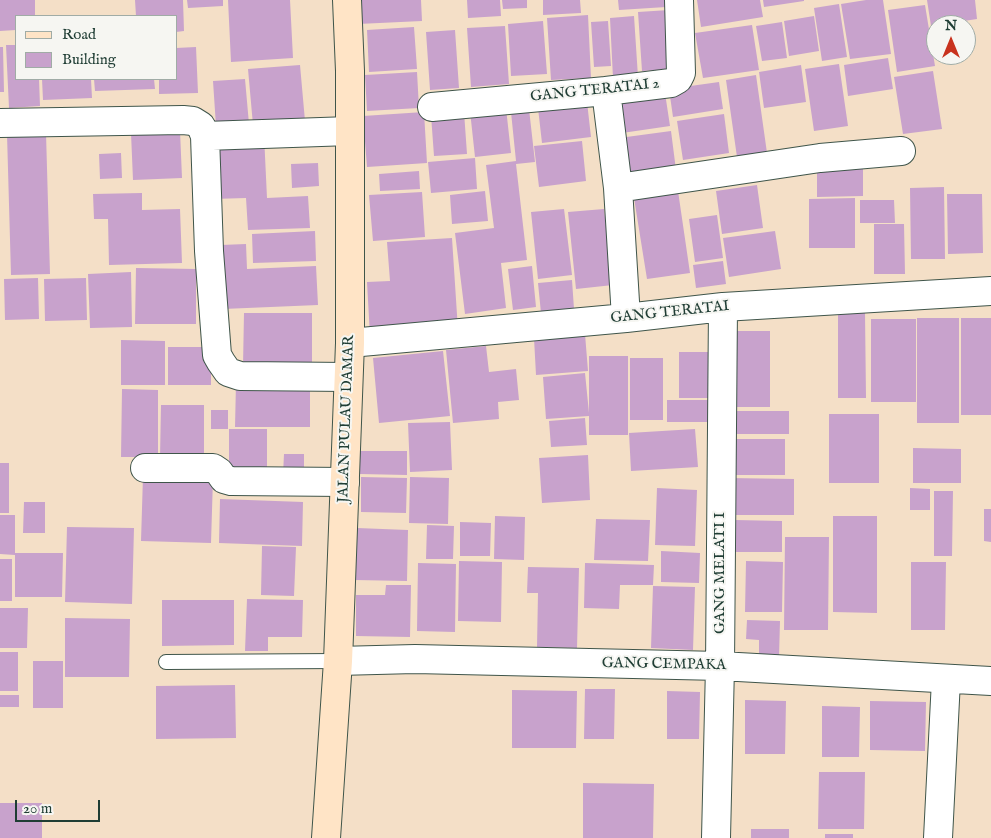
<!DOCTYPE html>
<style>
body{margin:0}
#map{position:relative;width:991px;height:838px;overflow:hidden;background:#f4dfc7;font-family:"IM FELL English",serif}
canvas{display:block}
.legend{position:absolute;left:15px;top:15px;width:162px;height:65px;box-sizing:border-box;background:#f6f6f2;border:1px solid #a0aca6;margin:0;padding:6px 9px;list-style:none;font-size:15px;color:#1f3d34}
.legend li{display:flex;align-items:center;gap:10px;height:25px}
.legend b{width:25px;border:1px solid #a0aca6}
.north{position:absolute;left:926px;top:15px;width:50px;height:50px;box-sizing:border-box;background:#f6f6f2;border:1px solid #a0aca6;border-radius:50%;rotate:0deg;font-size:14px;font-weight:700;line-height:20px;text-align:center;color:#1f3d34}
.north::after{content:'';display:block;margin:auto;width:18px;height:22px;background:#c8321e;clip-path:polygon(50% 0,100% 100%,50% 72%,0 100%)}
.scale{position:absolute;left:15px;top:800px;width:85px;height:22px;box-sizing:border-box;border:2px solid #1f3d34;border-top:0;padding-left:6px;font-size:15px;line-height:18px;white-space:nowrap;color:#1f3d34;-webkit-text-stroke:4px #f6f6f2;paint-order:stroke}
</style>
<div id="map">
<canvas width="991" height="838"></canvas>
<ul class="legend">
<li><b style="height:6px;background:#ffe4c6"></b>Road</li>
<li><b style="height:14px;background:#c8a2cc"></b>Building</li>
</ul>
<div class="north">N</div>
<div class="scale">20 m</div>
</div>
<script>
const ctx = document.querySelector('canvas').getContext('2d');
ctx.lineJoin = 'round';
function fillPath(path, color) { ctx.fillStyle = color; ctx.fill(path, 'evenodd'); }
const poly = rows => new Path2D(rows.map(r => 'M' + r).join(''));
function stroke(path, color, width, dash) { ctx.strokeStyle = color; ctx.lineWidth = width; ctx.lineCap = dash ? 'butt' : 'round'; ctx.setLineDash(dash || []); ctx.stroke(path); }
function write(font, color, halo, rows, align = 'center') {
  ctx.font = font + ' "IM FELL English",serif'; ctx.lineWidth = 4; ctx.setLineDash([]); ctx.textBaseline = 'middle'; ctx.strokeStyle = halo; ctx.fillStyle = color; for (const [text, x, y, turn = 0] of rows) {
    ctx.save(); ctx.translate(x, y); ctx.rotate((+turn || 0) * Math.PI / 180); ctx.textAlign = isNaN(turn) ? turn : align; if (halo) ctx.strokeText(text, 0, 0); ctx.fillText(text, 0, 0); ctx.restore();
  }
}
const building = poly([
 [0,0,35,0,35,16,16,16,16,30,0,31],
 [135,0,183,0,184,31,176,32,176,16,136,16],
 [187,0,223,0,223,6,188,8],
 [228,0,290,0,293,58,231,62],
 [357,0,421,0,422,21,358,24],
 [467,0,500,0,501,16,468,18],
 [502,0,527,0,527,8,503,9],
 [543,0,580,0,581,13,543,15],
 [618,0,665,0,666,7,619,10],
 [697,0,760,0,763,17,701,27],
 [763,0,804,0,804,1,764,7],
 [866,0,883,0,891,54,850,59,841,4],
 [927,0,975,0,977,19,931,26],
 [839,4,847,57,822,61,814,8],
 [925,5,935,66,897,72,888,10],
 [669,10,673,69,642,71,638,12],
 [588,15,591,78,551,80,547,18],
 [634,16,638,77,613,78,610,18],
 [814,16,819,51,789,56,784,21],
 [543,21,547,74,511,76,508,24],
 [608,21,611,66,594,67,591,22],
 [782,22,787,58,762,61,756,26],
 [752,25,759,70,703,78,695,33],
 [505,26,509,84,471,87,467,28],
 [414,27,417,69,369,72,367,30],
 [455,30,459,88,430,90,426,32],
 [6,45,16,45,16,79,39,79,40,106,9,108],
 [0,47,3,47,4,92,0,92],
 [196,47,198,93,159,94,159,79,176,79,176,48],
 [888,58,893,89,848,96,844,65],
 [839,64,848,126,814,131,805,69],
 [300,65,305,121,253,125,248,69],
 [801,65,806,102,764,108,759,72],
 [933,71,942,129,903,134,894,77],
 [417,72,419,108,367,111,365,75],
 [756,75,767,153,737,157,726,80],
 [42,79,91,79,92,98,43,100],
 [94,79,154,79,155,89,95,91],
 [245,79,249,124,216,126,213,81],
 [719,82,723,109,673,117,669,89],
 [665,93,670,126,622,133,617,100],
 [587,102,591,137,542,143,538,108],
 [506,108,511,153,475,157,470,111],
 [529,109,535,162,516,164,527,260,501,263,506,308,465,314,455,233,494,228,486,165,516,161,511,112],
 [424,112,427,163,367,167,363,116],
 [464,112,467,154,434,156,431,115],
 [724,114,729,153,683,160,677,121],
 [180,131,182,178,133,180,131,133],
 [671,131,676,170,625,177,619,138],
 [46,133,50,274,11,275,7,134],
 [264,135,267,198,308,196,310,228,248,230,246,198,213,199,210,137],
 [582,141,586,181,539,187,534,146],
 [121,153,122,178,100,179,99,154],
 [475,158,477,189,431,193,428,162],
 [318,163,319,186,292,188,291,164],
 [863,169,863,196,817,197,817,170],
 [419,171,420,189,380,191,379,174],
 [757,185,763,228,722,234,716,191],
 [944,187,945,259,911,259,910,188],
 [485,191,488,221,452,224,450,195],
 [678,191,690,273,647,279,634,198],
 [422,192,425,237,373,241,369,195],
 [142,193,142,210,180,209,182,263,109,265,108,219,94,219,93,194],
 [947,194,982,194,983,253,948,254],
 [855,198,855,248,809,248,809,199],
 [860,200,894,200,895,223,860,223],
 [564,209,572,275,538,279,531,212],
 [604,209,613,285,576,289,568,212],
 [717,215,723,258,695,262,689,219],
 [874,224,904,224,905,274,874,274],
 [315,231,316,261,253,263,252,234],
 [775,231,781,269,729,277,723,238],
 [452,238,458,330,370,336,367,282,390,281,387,242],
 [246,244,247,269,316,266,318,305,223,309,221,245],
 [723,261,726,284,696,288,693,265],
 [532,266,536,307,513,310,508,269],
 [136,268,196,269,196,324,135,324],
 [131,272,132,327,90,328,88,274],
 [38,278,39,319,5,320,4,279],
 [86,278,87,320,45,321,44,279],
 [572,280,574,309,541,313,538,283],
 [244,313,312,313,312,366,243,366],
 [838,313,865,313,866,398,838,398],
 [917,318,959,318,959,423,917,423],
 [961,318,991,318,991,415,961,415],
 [871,319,916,319,916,402,871,402],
 [733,331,770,331,770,407,733,407],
 [585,334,588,371,536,375,534,338],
 [121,340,165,341,165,385,121,385],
 [486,346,489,372,516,369,519,400,498,402,499,419,453,423,446,350],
 [168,347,211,347,211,385,168,385],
 [443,351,450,416,379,423,373,358],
 [679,352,714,352,714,398,679,398],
 [589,356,628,356,628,435,589,435,589,416,546,419,543,377,585,373,589,413],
 [630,358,663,358,663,420,630,420],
 [236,383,310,383,310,427,235,427],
 [122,389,158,390,158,457,121,457],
 [667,400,712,400,712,422,667,422],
 [161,405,204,405,204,458,160,458],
 [211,410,228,410,228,429,211,429],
 [733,411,789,411,789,434,733,434],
 [829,414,879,414,879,483,829,483],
 [585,418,587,445,551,447,549,421],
 [450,422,452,470,410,472,408,423],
 [229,429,267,429,267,473,229,472],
 [695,429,698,467,631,471,629,433],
 [731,439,785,439,785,475,731,475],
 [913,448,961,449,961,483,913,483],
 [360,451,407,451,407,475,360,474],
 [284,454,304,454,304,475,283,475],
 [588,455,590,500,542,503,539,458],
 [0,463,9,463,9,513,0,513],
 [143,476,213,478,211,543,141,541],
 [361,477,407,478,406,513,361,512],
 [410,477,449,478,448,524,409,523],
 [729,478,794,479,794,515,728,515],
 [657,488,697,490,695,546,655,545],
 [910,488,930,489,930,510,910,510],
 [934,491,953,491,952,556,934,556],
 [220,499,303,502,302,546,219,543],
 [24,502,45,502,45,533,23,533],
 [984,509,991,509,991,542,984,541],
 [0,515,15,515,15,553,63,553,62,597,15,597,15,555,0,554],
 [495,516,525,517,524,560,494,559],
 [833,516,877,516,877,613,833,612],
 [596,519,650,520,648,561,594,560],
 [735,520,782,521,782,552,735,552],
 [460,522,491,523,490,556,460,556],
 [427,525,454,526,453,559,426,559],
 [67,527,134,528,132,604,65,602],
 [357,528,408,530,407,581,355,580],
 [785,537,829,537,828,630,784,630],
 [262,546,296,547,294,596,261,595],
 [661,551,700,553,699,583,661,582],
 [0,559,12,559,12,601,0,601],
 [459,561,502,562,501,622,458,621],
 [746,561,783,562,782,612,745,612],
 [911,562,946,562,945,630,911,630],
 [418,563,456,564,455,632,417,631],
 [585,563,654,565,653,585,620,585,619,609,584,608],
 [528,567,579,568,577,648,537,647,538,593,527,593],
 [386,585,411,585,410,637,356,636,356,595,385,595],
 [653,586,695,587,693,650,651,648],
 [247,599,303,600,302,637,268,637,268,651,245,651],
 [162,600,234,600,234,645,162,646],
 [0,608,28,608,27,648,0,648],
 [65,618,130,619,129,677,65,677],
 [747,620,780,621,779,657,759,657,759,640,746,639],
 [0,652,18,652,18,691,0,691],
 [33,661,63,661,63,708,33,708],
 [235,685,236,738,156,739,156,686],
 [585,689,615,689,614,739,584,739],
 [512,690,577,691,576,748,512,748],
 [667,691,700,692,699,739,667,739],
 [0,695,19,695,19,707,0,707],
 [745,700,786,701,785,754,745,754],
 [870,701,926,702,925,751,870,750],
 [822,706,860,707,859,757,822,757],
 [819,772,865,772,864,829,818,829],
 [583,783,654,784,653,838,583,838],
 [0,803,42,803,42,838,0,838],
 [751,829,789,829,789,838,751,838],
 [825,834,853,834,853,838,825,838]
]);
const lane = poly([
 [166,662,338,661]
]);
const street = poly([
 [606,91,618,188,626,318],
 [432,107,606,91,671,83,678,79,681,73,679,0],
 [0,123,183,120,193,121,201,126,205,136,209,251,217,355,221,362,228,372,240,376,348,377],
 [205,136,350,131],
 [618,188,820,158,901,151],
 [350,343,626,318,723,307,991,291],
 [145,468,213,468,219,472,224,479,231,481,345,482],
 [338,661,415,659,720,666,991,681],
 [716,838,720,666,723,307],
 [938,838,946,680]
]);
const secondary = poly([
 [326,838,338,661,350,343,350,71,347,0]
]);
const streetNames = [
 ["GANG TERATAI 2",595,91,-6],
 ["GANG TERATAI",670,313,-6],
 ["JALAN PULAU DAMAR",347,419,-88],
 ["GANG MELATI I",721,573,-90],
 ["GANG CEMPAKA",664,665,1]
];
fillPath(building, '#c8a2cc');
stroke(lane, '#3f554a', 16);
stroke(street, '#3f554a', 30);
stroke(secondary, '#3f554a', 30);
stroke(lane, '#fff', 14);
stroke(street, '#fff', 28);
stroke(secondary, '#ffe4c6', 28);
write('15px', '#1f3d34', '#f6f6f2', streetNames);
</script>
